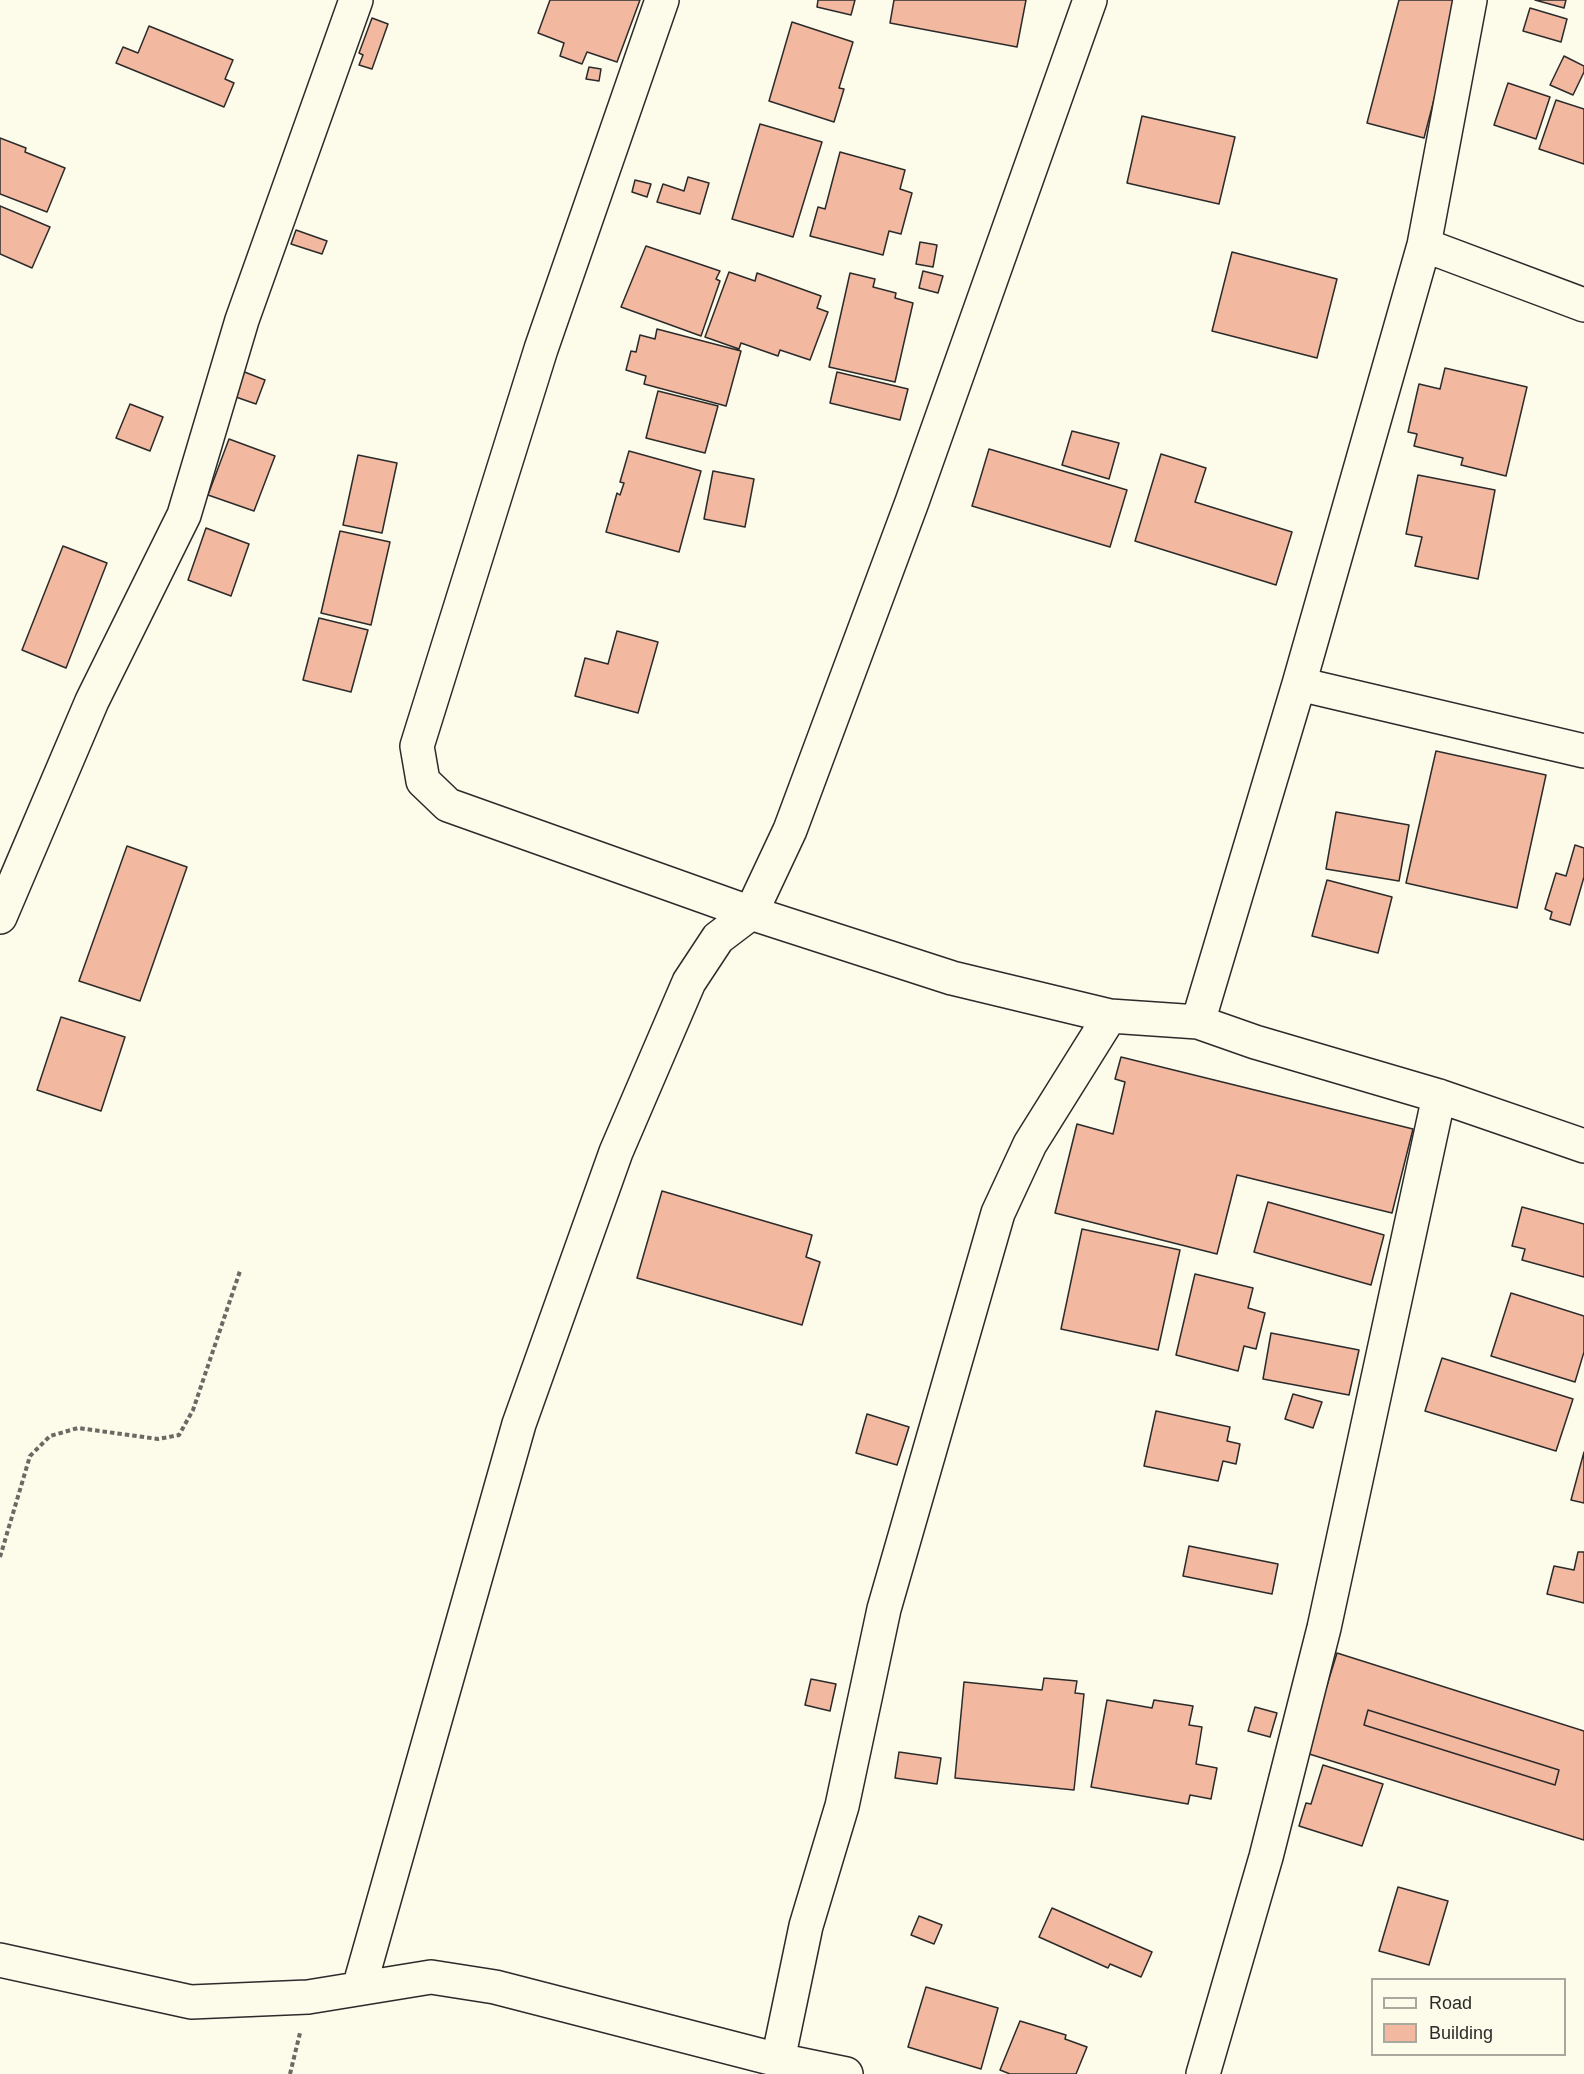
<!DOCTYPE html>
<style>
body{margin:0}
#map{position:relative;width:1584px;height:2074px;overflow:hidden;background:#fdfbea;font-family:Arial,sans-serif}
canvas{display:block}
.legend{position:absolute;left:1371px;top:1978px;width:195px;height:78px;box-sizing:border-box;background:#fdfbea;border:2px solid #a9a89e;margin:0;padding:8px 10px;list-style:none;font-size:18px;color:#2b2b2b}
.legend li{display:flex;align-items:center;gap:12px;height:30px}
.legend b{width:30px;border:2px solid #a9a89e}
</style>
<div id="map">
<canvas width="1584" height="2074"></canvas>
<ul class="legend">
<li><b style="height:8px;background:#fdfbea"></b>Road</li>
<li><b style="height:16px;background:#f2b8a0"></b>Building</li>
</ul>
</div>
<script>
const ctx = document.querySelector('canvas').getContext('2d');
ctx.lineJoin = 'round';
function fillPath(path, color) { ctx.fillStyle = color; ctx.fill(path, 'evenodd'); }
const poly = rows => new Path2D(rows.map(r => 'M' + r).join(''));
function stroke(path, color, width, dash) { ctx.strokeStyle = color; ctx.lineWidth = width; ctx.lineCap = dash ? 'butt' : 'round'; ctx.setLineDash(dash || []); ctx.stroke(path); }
const building = poly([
 [550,0,640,0,617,62,587,52,582,64,560,56,564,43,538,33,550,0],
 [818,0,855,0,851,15,817,7,818,0],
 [894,0,1026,0,1017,47,890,23,894,0],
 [1399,0,1460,0,1424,138,1367,123,1399,0],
 [1535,0,1566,0,1564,8,1535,0],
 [1530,8,1567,19,1561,42,1523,31,1530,8],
 [372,18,388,24,372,69,359,65,363,55,359,53,372,18],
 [792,22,853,42,839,88,844,89,834,122,769,101,792,22],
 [149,26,233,60,225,79,234,83,224,107,116,63,123,47,138,53,149,26],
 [1564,56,1584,66,1584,72,1573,95,1550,85,1564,56],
 [589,67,601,69,599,81,586,79,589,67],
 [1508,83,1550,97,1536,139,1494,125,1508,83],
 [1556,100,1584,109,1584,164,1539,149,1556,100],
 [1142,116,1235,137,1219,204,1127,183,1142,116],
 [760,124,822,142,793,237,732,219,760,124],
 [0,138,26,148,25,152,65,168,47,212,0,194,0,138],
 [840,152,905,170,900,189,912,193,901,234,889,231,883,255,810,236,818,207,825,209,840,152],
 [688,177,709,183,700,214,657,202,663,184,684,191,688,177],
 [635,180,651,184,647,197,632,192,635,180],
 [0,206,50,227,32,268,0,254,0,206],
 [296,230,327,241,322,254,291,244,296,230],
 [920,242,937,245,933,267,916,264,920,242],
 [646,246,720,271,716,279,720,281,701,336,621,307,646,246],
 [1232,252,1337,279,1317,358,1212,331,1232,252],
 [923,271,943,276,938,293,919,288,923,271],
 [729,272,755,281,757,273,821,296,817,308,828,312,810,360,780,350,778,356,741,343,739,349,705,337,729,272],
 [850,273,875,279,873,287,896,293,895,298,913,303,895,382,829,367,850,273],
 [657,329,741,351,726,406,644,384,646,376,626,370,631,351,636,352,640,335,655,339,657,329],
 [1445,368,1527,387,1506,476,1461,465,1463,458,1414,446,1417,434,1408,432,1419,384,1440,389,1445,368],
 [242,371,265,380,256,404,233,396,242,371],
 [837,372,908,389,900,420,830,403,837,372],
 [658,391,718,406,705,453,646,438,658,391],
 [130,404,163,417,150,451,116,438,130,404],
 [1072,431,1119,443,1109,479,1062,465,1072,431],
 [229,439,275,456,254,511,208,495,229,439],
 [989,449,1127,490,1110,547,972,506,989,449],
 [629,451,701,471,679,552,606,532,617,493,620,495,624,483,620,482,629,451],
 [1161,454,1206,468,1195,502,1292,532,1276,585,1135,541,1161,454],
 [358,455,397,463,382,533,343,525,358,455],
 [713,471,754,479,745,527,704,519,713,471],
 [1418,475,1495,490,1478,579,1415,566,1422,537,1406,534,1418,475],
 [206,528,249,544,231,596,188,580,206,528],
 [340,531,390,542,371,625,321,613,340,531],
 [63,546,107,563,66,668,22,650,63,546],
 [319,618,368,630,351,692,303,680,319,618],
 [617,631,658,642,638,713,575,696,585,658,608,664,617,631],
 [1436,751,1546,775,1517,908,1406,883,1436,751],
 [1336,812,1409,825,1399,881,1326,869,1336,812],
 [1575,845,1584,848,1584,877,1570,925,1550,919,1552,912,1545,909,1556,873,1566,876,1575,845],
 [127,846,187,867,140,1001,79,981,127,846],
 [1327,880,1392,897,1378,953,1312,936,1327,880],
 [61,1017,125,1037,101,1111,37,1090,61,1017],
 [1121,1057,1413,1129,1392,1213,1237,1175,1217,1254,1055,1213,1077,1124,1113,1134,1125,1082,1115,1079,1121,1057],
 [662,1191,812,1235,806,1257,820,1262,802,1325,637,1278,662,1191],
 [1268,1202,1384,1235,1371,1285,1254,1252,1268,1202],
 [1522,1207,1584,1224,1584,1277,1522,1260,1525,1249,1512,1246,1522,1207],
 [1082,1229,1180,1250,1158,1350,1061,1329,1082,1229],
 [1195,1274,1253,1288,1248,1308,1265,1313,1256,1349,1244,1346,1238,1371,1176,1355,1195,1274],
 [1511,1293,1584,1316,1584,1352,1575,1382,1491,1356,1511,1293],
 [1271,1333,1359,1350,1349,1395,1263,1379,1271,1333],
 [1442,1358,1573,1399,1556,1451,1425,1411,1442,1358],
 [1293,1394,1322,1402,1313,1428,1285,1419,1293,1394],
 [1156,1411,1230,1427,1227,1441,1240,1444,1236,1464,1223,1461,1218,1481,1144,1466,1156,1411],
 [867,1414,909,1427,897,1465,856,1453,867,1414],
 [1584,1452,1584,1503,1571,1500,1584,1452],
 [1189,1546,1278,1564,1272,1594,1183,1576,1189,1546],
 [1578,1552,1584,1552,1584,1603,1547,1594,1554,1566,1574,1570,1578,1552],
 [1337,1653,1584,1731,1584,1840,1306,1753,1337,1653],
 [1368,1710,1559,1770,1555,1785,1364,1725,1368,1710],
 [1044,1678,1077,1681,1075,1693,1084,1694,1074,1790,955,1778,964,1682,1042,1690,1044,1678],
 [811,1679,836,1684,830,1711,805,1705,811,1679],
 [1107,1700,1152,1708,1154,1700,1193,1706,1189,1725,1202,1727,1196,1764,1217,1768,1211,1799,1190,1795,1188,1804,1091,1787,1107,1700],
 [1255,1707,1277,1713,1270,1737,1248,1731,1255,1707],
 [1368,1710,1559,1770,1555,1785,1364,1725,1368,1710],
 [899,1752,941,1758,937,1784,895,1778,899,1752],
 [1323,1765,1383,1784,1362,1846,1299,1826,1306,1803,1311,1804,1323,1765],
 [1398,1887,1448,1901,1429,1965,1379,1951,1398,1887],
 [1052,1908,1152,1952,1141,1977,1110,1964,1108,1968,1039,1937,1052,1908],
 [919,1916,942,1925,934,1944,911,1935,919,1916],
 [926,1987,998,2008,981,2069,908,2047,926,1987],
 [1020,2021,1066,2035,1065,2039,1087,2047,1076,2074,1010,2074,1000,2070,1020,2021]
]);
const path = poly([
 [0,1557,30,1456,50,1436,78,1428,158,1439,179,1435,193,1410,240,1271],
 [290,2074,300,2033]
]);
const minor = poly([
 [662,0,541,349,417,746,423,781,448,805,751,913,952,978,1110,1016,1198,1022,1255,1042,1439,1096,1584,1146],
 [1424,245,1584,305],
 [1299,684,1584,751],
 [0,917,92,701,184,515,242,320,356,0],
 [1198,1022,1299,684,1424,245,1470,0],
 [0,1960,191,2002,308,1997,431,1977,495,1987,778,2060],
 [359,1988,519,1424,616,1152,689,982,718,938,751,913,790,830,912,502,1090,0],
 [846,2074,778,2060,806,1926,842,1806,884,1609,998,1213,1030,1144,1110,1016],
 [1203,2074,1266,1857,1324,1628,1439,1096]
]);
fillPath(building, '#f2b8a0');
stroke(building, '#2b2b2b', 1.5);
stroke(minor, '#2b2b2b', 36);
stroke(path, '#6a6964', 4, [4.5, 3]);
stroke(minor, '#fdfbea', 33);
</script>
